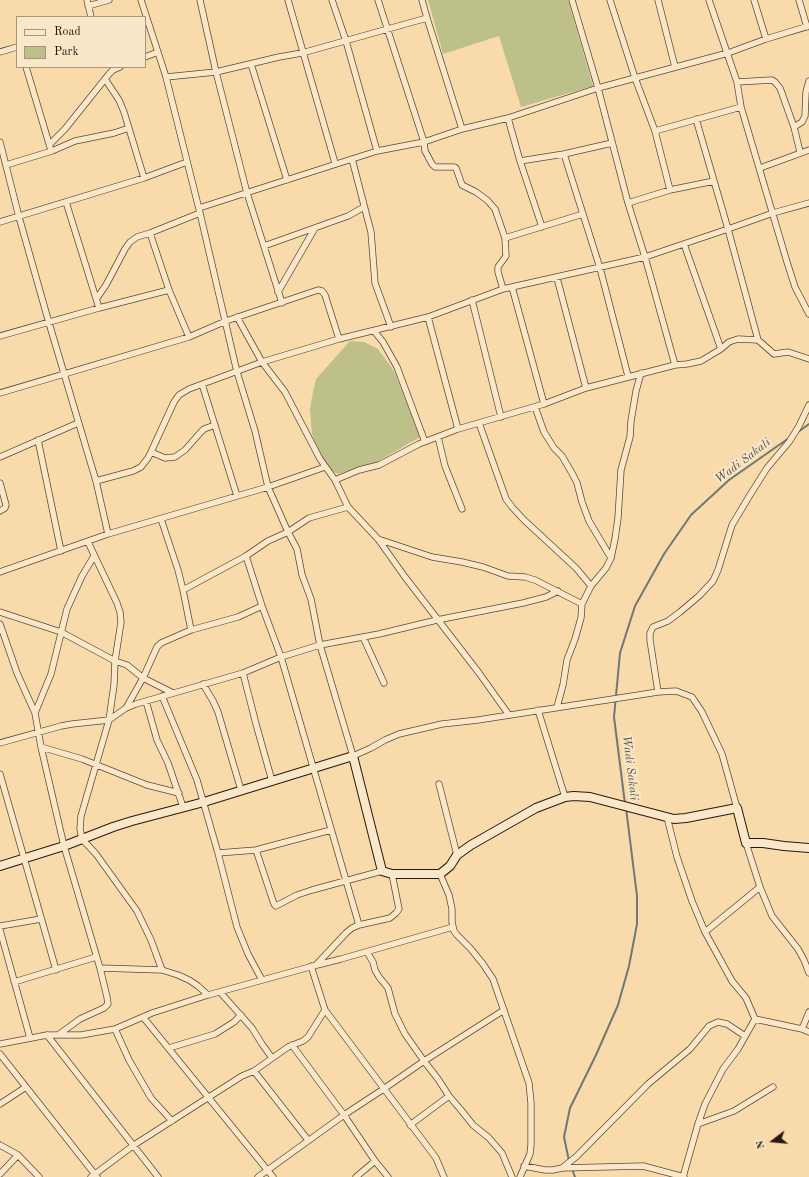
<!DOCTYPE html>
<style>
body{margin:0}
#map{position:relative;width:809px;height:1177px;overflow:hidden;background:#f8daab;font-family:"Old Standard TT",serif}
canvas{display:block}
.legend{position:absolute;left:16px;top:16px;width:130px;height:52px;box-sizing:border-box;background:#fae7c8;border:1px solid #a5957f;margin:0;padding:5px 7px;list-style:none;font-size:12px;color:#251a12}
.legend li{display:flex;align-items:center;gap:8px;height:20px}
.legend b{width:20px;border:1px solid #a5957f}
.north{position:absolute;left:753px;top:1121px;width:40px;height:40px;-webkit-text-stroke:3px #fae7c8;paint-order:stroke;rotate:254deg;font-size:11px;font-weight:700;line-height:16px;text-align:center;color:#251a12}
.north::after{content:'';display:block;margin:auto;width:14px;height:18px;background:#251a12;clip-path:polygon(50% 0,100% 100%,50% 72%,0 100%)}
</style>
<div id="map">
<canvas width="809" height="1177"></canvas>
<ul class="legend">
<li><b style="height:5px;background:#fae7c8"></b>Road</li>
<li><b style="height:11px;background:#bdc089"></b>Park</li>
</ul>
<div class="north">N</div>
</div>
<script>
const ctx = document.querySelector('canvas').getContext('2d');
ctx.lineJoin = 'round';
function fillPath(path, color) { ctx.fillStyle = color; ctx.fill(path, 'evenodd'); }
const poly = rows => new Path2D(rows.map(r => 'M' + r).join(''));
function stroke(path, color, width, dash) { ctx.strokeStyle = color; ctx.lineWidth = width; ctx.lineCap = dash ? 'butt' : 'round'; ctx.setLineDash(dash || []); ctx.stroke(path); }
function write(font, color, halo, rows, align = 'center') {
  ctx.font = font + ' "Old Standard TT",serif'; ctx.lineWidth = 4; ctx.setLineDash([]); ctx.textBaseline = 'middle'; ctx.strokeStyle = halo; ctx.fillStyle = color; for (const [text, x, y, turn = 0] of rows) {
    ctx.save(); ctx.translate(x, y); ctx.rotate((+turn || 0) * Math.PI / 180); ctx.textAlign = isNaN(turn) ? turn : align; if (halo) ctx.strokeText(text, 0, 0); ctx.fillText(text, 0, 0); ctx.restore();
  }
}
const green = poly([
 [428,0,568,0,593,86,521,107,499,36,443,54],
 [350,341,364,342,378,349,394,371,420,437,375,463,338,474,330,470,317,447,312,434,310,409,312,397,316,379]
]);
const stream = poly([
 [798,432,809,424],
 [625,804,614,717,620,653,635,606,664,554,691,515,729,480,789,438],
 [569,1161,564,1137,570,1108,596,1055,618,1005,629,966,637,924,637,896,626,808],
 [572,1169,575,1177]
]);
const street = poly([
 [87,0,91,17],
 [141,0,166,77,200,213,237,372,255,431,268,487,288,532,297,549,302,575,311,599,320,645,353,756,371,748,385,740,399,734,442,724,478,720,658,692,676,691,692,697,702,712,722,754,737,808],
 [200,0,216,72,247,193,282,303],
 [288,0,335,163],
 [332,0,346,41,377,151],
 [378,0,424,142,425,151,432,164,435,167,454,167,456,168,462,185,476,192,487,200,495,209,505,238,506,256,498,267,498,272,503,289],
 [422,0,427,18,462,129],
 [572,0,598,88,628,203,645,257,675,365],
 [610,0,635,78,655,131,670,190],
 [658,0,675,67],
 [709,0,737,82,741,107,787,262,795,287,809,314],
 [754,0,766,39],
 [799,0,807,27],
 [88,6,109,0],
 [0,52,17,47],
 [145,57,158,52],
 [251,64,287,180],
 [26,67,50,147],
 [166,77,216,72,279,57,302,53,427,18],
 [105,79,119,100,124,112,144,178],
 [737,82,772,80,775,82,780,88,794,127,800,152],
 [508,118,520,161,542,227],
 [696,119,728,229,758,340,774,354,788,352,809,359],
 [794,127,802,122,805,116,806,92,809,81],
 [655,131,741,107],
 [0,142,19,217,49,323,96,481,108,534],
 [50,144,65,129,109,74,113,70,120,67],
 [564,154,600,268,628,376],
 [352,159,371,232,375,283,391,327],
 [520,161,564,154,612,143],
 [6,165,52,151,75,141,114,133,129,128],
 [760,168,809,150],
 [66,202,99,308],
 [628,203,670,190,714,181],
 [199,208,377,151,424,142,462,129,508,118,598,88,728,53,766,39,809,26],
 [0,222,144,178,187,162],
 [150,233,169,290,189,337],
 [505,238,583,214],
 [684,244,721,349],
 [264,246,348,216,364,207],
 [557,278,586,388],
 [512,287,544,404],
 [278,292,315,228],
 [97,298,106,285,125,249,130,242,137,237,150,233,200,213],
 [472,300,501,417],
 [237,317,262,362,285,392,320,459,335,480,348,507,378,539,405,577,479,673,509,715],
 [428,317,458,429],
 [374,331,383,342,397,367,425,442],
 [0,336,99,308,169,290],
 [202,384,237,496],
 [0,393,189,337,226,321,318,290,322,291,325,295,339,339],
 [535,407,544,432,554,448,562,456,573,475,577,483,582,502,589,521,611,558],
 [479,423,506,499,512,507,524,520,576,568,591,586],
 [438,437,445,466,462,509],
 [38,440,61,551],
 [151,452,165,458,175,457,185,450,200,433,204,429,215,425],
 [0,457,78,423],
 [335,480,359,470,379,465,419,444,458,429,544,404,586,388,675,365,687,364,701,361,721,349,729,342,738,339,758,340],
 [96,481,133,471,141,467,148,458,151,452,174,402,179,395,189,389,262,362,339,339,428,317,503,289,645,257,728,229,773,213,809,203],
 [0,483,6,505,5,508,0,511],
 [161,519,178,570,183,590,191,630],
 [378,539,432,557,462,562,483,567,508,576,525,577,535,580,582,604],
 [88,542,117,603,120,612,121,622,115,661,114,685,109,720,81,816,80,829,82,839,96,854,137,911,151,940,162,970],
 [246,556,262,606,281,657,359,925],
 [0,572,108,534,268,487,325,467],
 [183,590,246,556,268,541,288,532,309,518,348,507],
 [0,612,61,632,115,661,127,665,143,678,173,693],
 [0,624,17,673,35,713,41,747,64,846,100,968,107,997,108,1004,104,1008,80,1019,58,1035],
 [363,637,384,683],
 [203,684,213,701,218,712,241,790],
 [658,692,650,640,650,633,653,627,668,621,680,612,699,596,713,581,718,570,732,525,750,495,767,468,789,442,799,426,809,405],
 [162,696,197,780,218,853,256,850,331,830],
 [146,701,157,740,168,763,183,807],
 [557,707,563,685,567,660,575,639,581,618,582,604,591,586,606,568,611,558,615,539,618,518,621,470,630,437,631,421,636,391,641,373],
 [126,708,143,678,157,647,161,643,191,630,238,617,262,606],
 [538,710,565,797],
 [35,713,51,674,67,609,82,576,94,556],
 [0,743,61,726,72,724,109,720,126,708,136,704,243,673],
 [41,747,82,759,147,785,179,793],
 [0,774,56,970],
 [272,781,256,724,243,673,281,657,320,645,379,634,437,620,523,603,546,597,558,591],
 [439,784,457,855],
 [667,817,677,857,692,901,705,932,732,981,746,998,755,1019],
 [746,843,760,887,772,916,798,949,804,960,809,973],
 [256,850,274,904,276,906,297,895,312,890,382,871],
 [218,853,237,927,248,954,262,980],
 [440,874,449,895,452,909,452,922,454,931,457,935,470,948,483,964,493,979,529,1083,531,1103,531,1145,530,1154,520,1177],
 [0,926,41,919],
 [0,930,30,1038],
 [705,932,760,887],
 [367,952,373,962,375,970,379,977,388,988,395,1014,405,1034,424,1061,438,1079,449,1096,461,1110,473,1125,489,1138,502,1153,512,1177],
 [317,964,346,933,352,928,359,925,390,918,396,913,399,909,392,874],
 [311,966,325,1010,436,1158,444,1177],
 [100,968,162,970,178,975,189,980,198,986,208,995],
 [14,982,96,957],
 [220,992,252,1028,262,1044,272,1058],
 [143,1017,273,1177],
 [755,1019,802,1029,809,1032],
 [115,1029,129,1060,151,1098,172,1121],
 [802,1029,809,1012],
 [47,1035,158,1177],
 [0,1044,47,1035,81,1035,115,1029,152,1013,208,995,317,965,341,959,453,927],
 [292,1045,344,1115,375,1161,388,1177],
 [169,1048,215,1034,234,1022,241,1015],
 [0,1054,97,1177],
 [254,1071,308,1140],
 [0,1104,26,1087],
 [698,1124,734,1111,773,1087],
 [410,1125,449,1096],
 [0,1145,18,1155,39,1177],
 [524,1166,545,1170,553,1170,562,1168,577,1156,648,1084,690,1049,709,1026,718,1022,727,1024,745,1036],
 [562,1168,643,1166,684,1177],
 [0,1174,18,1155],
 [91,1177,134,1145,209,1097,242,1076,254,1071,288,1047,303,1041,308,1037,325,1010],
 [258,1177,344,1115,385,1088,424,1061,504,1010],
 [356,1177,375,1161],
 [683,1177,698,1124,705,1104,723,1069,738,1049,755,1019]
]);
const secondary = poly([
 [0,866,64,846,113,827,132,821,204,802,353,756,382,871,392,874,440,874,450,866,457,855,471,845,536,808,565,797,574,796,590,797,674,819,686,818,737,808,746,843,763,843,784,846,809,848]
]);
const waterNames = [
 ["Wadi Sakali",743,461,-37],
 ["Wadi Sakali",630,768,83]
];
fillPath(green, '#bdc089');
stroke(stream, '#717874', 2);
stroke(street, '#5a4a38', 7);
stroke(secondary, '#251a12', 10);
stroke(street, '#fae7c8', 5.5);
stroke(secondary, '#fae7c8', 8);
write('italic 12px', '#51514b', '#fae7c8', waterNames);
</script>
